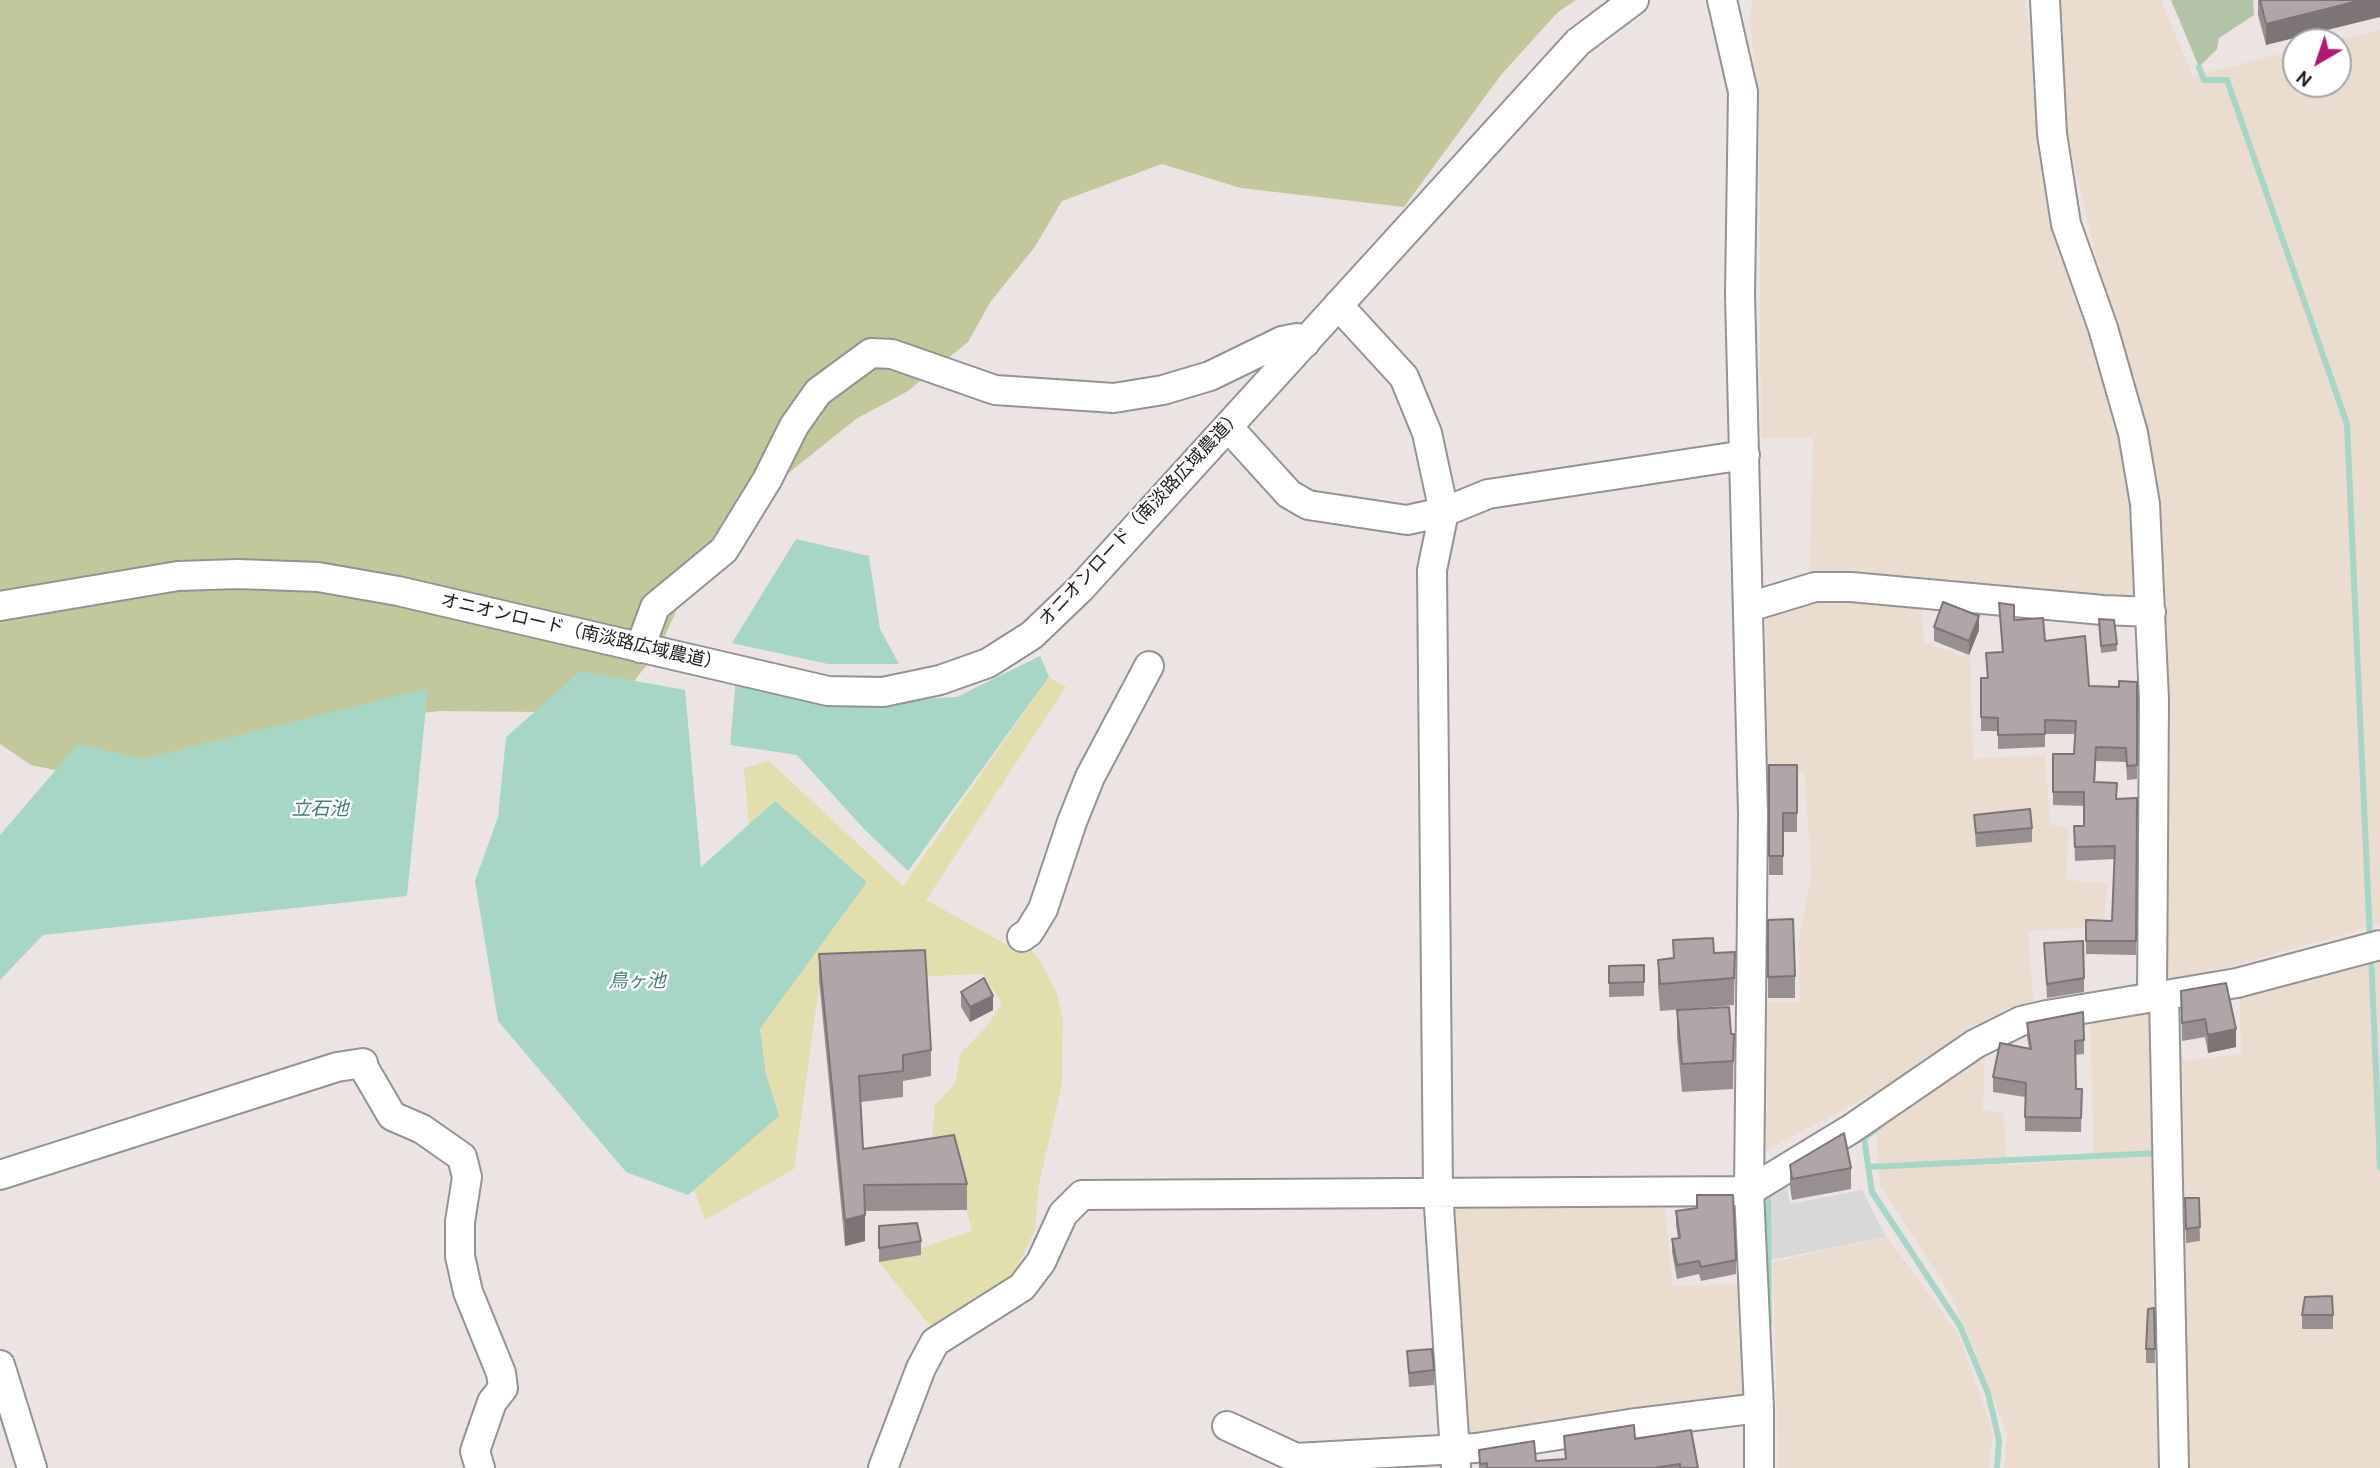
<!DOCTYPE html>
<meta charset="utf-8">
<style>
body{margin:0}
#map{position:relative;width:2380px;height:1468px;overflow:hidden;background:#ece4e3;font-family:Overpass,sans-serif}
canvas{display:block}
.north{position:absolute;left:2282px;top:28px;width:70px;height:70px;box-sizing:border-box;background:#fff;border:2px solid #a4a4a4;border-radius:50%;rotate:219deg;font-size:19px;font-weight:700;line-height:28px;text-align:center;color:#1c1c1c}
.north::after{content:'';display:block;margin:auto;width:24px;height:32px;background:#b3156f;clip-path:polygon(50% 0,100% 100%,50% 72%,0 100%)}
</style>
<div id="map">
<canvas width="2380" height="1468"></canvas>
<div class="north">N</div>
</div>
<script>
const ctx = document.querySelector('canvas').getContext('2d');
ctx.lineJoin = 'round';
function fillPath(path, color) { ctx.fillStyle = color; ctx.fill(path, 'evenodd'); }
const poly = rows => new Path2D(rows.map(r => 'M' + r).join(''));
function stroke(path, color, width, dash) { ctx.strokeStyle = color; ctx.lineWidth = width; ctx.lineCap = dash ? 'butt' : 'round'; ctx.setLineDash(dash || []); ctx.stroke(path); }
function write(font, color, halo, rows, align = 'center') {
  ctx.font = font + ' Overpass,"Noto Sans JP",sans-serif'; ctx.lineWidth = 5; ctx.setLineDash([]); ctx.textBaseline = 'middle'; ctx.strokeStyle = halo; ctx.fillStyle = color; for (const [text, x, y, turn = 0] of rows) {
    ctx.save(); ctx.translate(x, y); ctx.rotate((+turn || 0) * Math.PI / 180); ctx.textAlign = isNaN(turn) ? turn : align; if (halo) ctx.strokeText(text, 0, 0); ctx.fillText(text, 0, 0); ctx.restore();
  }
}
const farmland = poly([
 [1752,0,2025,0,2065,250,2119,440,2143,602,1809,579,1813,438,1761,438,1759,104,1750,24],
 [2061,0,2161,0,2193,76,2296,50,2296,84,2338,84,2338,42,2330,42,2380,30,2380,924,2169,984,2155,518,2138,432,2066,131],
 [1920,598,1924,642,1970,658,1973,759,2045,755,2050,825,2069,827,2066,880,2108,883,2103,928,2028,930,2034,1007,1922,1069,1766,1150,1767,1002,1800,1001,1798,944,1811,876,1805,773,1764,771,1766,600],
 [2380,951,2380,1468,2181,1468,2173,1062,2241,1054,2240,989],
 [2156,1008,2166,1468,2004,1468,2007,1434,1970,1339,1949,1292,1880,1185,1876,1127,1985,1050,1983,1110,2004,1113,2007,1165,2094,1160,2090,1014],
 [1451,1184,1663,1188,1673,1287,1749,1283,1750,1400,1460,1443],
 [1887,1237,1954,1328,1962,1343,1993,1433,1989,1468,1778,1468,1773,1262]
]);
const grass = poly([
 [1049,677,1066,687,926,900,1011,947,1022,937,1039,959,1056,991,1063,1018,1062,1084,1039,1184,1035,1230,1014,1274,931,1327,879,1262,972,1231,954,1161,931,1150,935,1105,955,1084,961,1053,987,1026,1002,1003,983,974,820,980,794,1169,705,1220,694,1190,778,1116,766,1074,760,1029,867,882,775,802,749,825,744,768,769,761,903,886]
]);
const forest = poly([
 [0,0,1576,0,1558,12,1501,75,1404,207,1241,188,1162,164,1062,201,1034,248,991,301,968,342,908,391,856,419,771,487,684,594,658,651,634,681,539,712,440,711,343,722,98,779,31,765,0,744]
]);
const cemetery = poly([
 [2171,0,2253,0,2254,15,2219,38,2217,49,2199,67]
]);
const parking = poly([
 [1782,1163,1790,1204,1862,1190,1886,1237,1771,1260,1764,1168]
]);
const water = poly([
 [796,539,869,556,880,629,899,664,828,664,732,643],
 [1040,656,1049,677,908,871,864,829,797,755,730,745,736,679,826,704,957,697],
 [581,671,685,690,701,867,775,801,867,882,760,1029,766,1074,779,1116,688,1195,626,1172,498,1021,475,881,498,817,506,737],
 [428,688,407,896,43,935,0,980,0,835,78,744,143,759]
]);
const stream = poly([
 [2199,67,2204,80,2227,80,2347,424,2370,940],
 [2371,954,2380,1167],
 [1864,1138,1872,1192,1960,1326,1988,1393,1999,1440,1997,1468],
 [1855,1141,1864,1138,1879,1127],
 [1868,1167,2159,1153],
 [1768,1190,1769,1323]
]);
const minor = poly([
 [1722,0,1743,92,1740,295,1753,814,1749,1191,1759,1408,1759,1468],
 [2045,0,2052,134,2066,224,2103,328,2133,433,2145,504,2154,700,2152,997],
 [1338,305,1404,377,1427,433,1444,512,1432,570,1438,1191,1456,1468],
 [1229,428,1289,494,1308,505,1407,520,1444,512,1488,494,1745,455],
 [0,606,178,576,238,574,318,577,398,591,828,691,883,692,940,680,988,663,1032,635,1080,589,1578,42,1634,0],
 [1749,607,1815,587,1851,587,2103,610,2151,612],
 [640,648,655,607,724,550,767,480,794,426,818,392,871,353,892,354,995,390,1114,398,1163,390,1210,376,1282,341,1297,338,1305,343],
 [1022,937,1029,932,1043,909,1072,822,1090,777,1149,666],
 [2164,995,2174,1468],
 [0,1175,337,1067,363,1063,364,1068,392,1116,422,1129,462,1157,467,1177,460,1222,460,1256,468,1292,501,1373,503,1388,492,1402,475,1451,480,1468],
 [0,1365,32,1468],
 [1227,1426,1296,1458,1476,1448,1629,1424,1759,1408],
 [883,1468,921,1368,935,1342,1022,1287,1041,1262,1063,1214,1082,1195,1749,1191,1851,1129,1975,1044,2021,1021,2047,1015,2237,983,2380,945]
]);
const wall = poly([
 [2258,0,2380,0,2266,45,2258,15],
 [1999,603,2014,620,2045,641,2089,686,2119,687,2137,682,2137,779,2127,780,2126,762,2096,761,2095,782,2117,799,2137,798,2136,955,2086,954,2086,920,2112,921,2115,859,2075,861,2074,826,2084,826,2084,806,2053,805,2053,754,2074,754,2075,734,2045,734,2045,747,1998,749,1998,731,1981,731,1981,678,1987,678,1986,653,2002,652],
 [2099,619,2117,644,2117,651,2101,653],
 [1934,627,1979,630,1969,655,1934,641],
 [1769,765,1797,765,1797,832,1783,832,1783,875,1769,875],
 [1974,815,2032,828,2032,842,1976,847],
 [1768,920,1795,976,1795,998,1768,998],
 [1673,940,1714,953,1735,952,1734,1005,1660,1011,1658,986,1658,960,1673,958],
 [2044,943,2084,978,2084,992,2047,998],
 [819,954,931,1050,931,1076,903,1081,903,1097,861,1102,863,1149,967,1184,967,1210,865,1211,865,1241,845,1246,819,980],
 [1644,965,1644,996,1609,997,1609,966],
 [2181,991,2236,1047,2208,1053,2205,1037,2182,1041],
 [961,992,993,1010,970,1022,961,1007],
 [1677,1010,1731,1034,1734,1034,1733,1089,1682,1092,1677,1037],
 [2027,1023,2084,1040,2084,1054,2075,1055,2076,1089,2082,1089,2081,1132,2025,1131,2025,1097,1993,1092,1993,1077,2029,1048,2027,1037],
 [1790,1165,1851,1168,1851,1189,1792,1200,1790,1186],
 [1697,1195,1736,1260,1736,1274,1701,1281,1699,1274,1677,1279,1672,1252,1672,1239,1678,1238,1676,1225,1676,1211,1697,1208],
 [2185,1198,2199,1198,2200,1241,2186,1243],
 [879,1226,921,1241,921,1255,879,1262],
 [2154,1308,2155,1363,2146,1363,2146,1349],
 [2302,1315,2333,1315,2333,1329,2302,1329],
 [1407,1351,1434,1370,1434,1385,1409,1387],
 [1564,1436,1635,1439,1698,1468,1479,1468,1479,1450,1536,1461,1565,1459]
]);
const shadedWall = poly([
 [2362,0,2380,0,2380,17,2266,45,2266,24],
 [1979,616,1979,630,1969,655,1969,641],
 [993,996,993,1010,970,1022,970,1007],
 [2236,1029,2236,1047,2208,1053,2208,1035],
 [865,1215,865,1241,845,1246,845,1220]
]);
const building = poly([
 [2260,0,2362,0,2266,24,2260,0],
 [1943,602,1979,616,1969,641,1934,627,1943,602],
 [1999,603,2014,605,2014,620,2043,618,2045,641,2085,636,2089,686,2119,687,2119,681,2137,682,2137,765,2127,766,2126,748,2096,747,2094,782,2117,783,2116,799,2137,798,2136,941,2086,941,2086,920,2112,921,2115,846,2075,847,2074,826,2084,826,2084,792,2053,792,2053,754,2074,754,2076,721,2045,720,2045,734,1998,735,1998,718,1981,717,1981,678,1988,678,1986,653,2003,652,1999,603],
 [2099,619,2114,620,2117,644,2101,646,2099,619],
 [1769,765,1797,765,1797,813,1783,813,1783,856,1769,856,1769,765],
 [2030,809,2032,828,1976,833,1974,815,2030,809],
 [1793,919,1795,976,1768,977,1768,920,1793,919],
 [1713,938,1714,953,1735,952,1734,978,1660,984,1658,960,1674,958,1673,940,1713,938],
 [2083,941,2084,978,2047,984,2044,943,2083,941],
 [925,950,931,1050,903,1055,903,1071,859,1076,863,1149,954,1135,967,1184,864,1185,865,1215,845,1220,819,954,925,950],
 [1644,965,1644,982,1609,983,1609,966,1644,965],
 [984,978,993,996,970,1007,961,992,984,978],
 [2226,983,2236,1029,2208,1035,2205,1019,2182,1023,2181,991,2226,983],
 [1729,1007,1731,1034,1734,1034,1733,1061,1682,1064,1677,1010,1729,1007],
 [2083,1012,2084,1040,2075,1041,2076,1089,2082,1089,2081,1118,2025,1117,2026,1083,1993,1077,2000,1043,2031,1049,2027,1023,2083,1012],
 [1844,1133,1851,1168,1792,1179,1790,1165,1844,1133],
 [1697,1195,1733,1195,1736,1260,1701,1267,1699,1261,1677,1265,1672,1239,1680,1238,1676,1211,1697,1208,1697,1195],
 [2185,1198,2199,1198,2200,1227,2186,1229,2185,1198],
 [917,1223,921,1241,879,1248,879,1226,917,1223],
 [2332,1296,2333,1315,2302,1315,2305,1297,2332,1296],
 [2154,1308,2155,1349,2146,1349,2148,1309,2154,1308],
 [1432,1349,1434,1370,1409,1373,1407,1351,1432,1349],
 [1634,1425,1635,1439,1691,1430,1698,1468,1680,1468,1680,1464,1653,1468,1487,1468,1487,1463,1480,1464,1479,1450,1534,1441,1536,1461,1566,1459,1564,1436,1634,1425]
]);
const streetNames = [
 ["オニオンロード（南淡路広域農道）",1142,519,-47],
 ["オニオンロード（南淡路広域農道）",581,634,13]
];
const waterNames = [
 ["立石池",320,811],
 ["鳥ヶ池",637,983]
];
fillPath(farmland, '#eaddd0');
fillPath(grass, '#e2deae');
fillPath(forest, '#c2c79c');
fillPath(cemetery, '#b2c3a7');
fillPath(parking, '#d8d8d8');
fillPath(water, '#a8d6c6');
stroke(stream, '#a8d6c6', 6);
stroke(minor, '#939393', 32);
stroke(minor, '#fff', 28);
fillPath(wall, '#988f90');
fillPath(shadedWall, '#7c7475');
fillPath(building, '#b1a6a7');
stroke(building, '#7c7475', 2);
write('18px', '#1c1c1c', '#fff', streetNames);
write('italic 19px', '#437d78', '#fff', waterNames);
</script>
